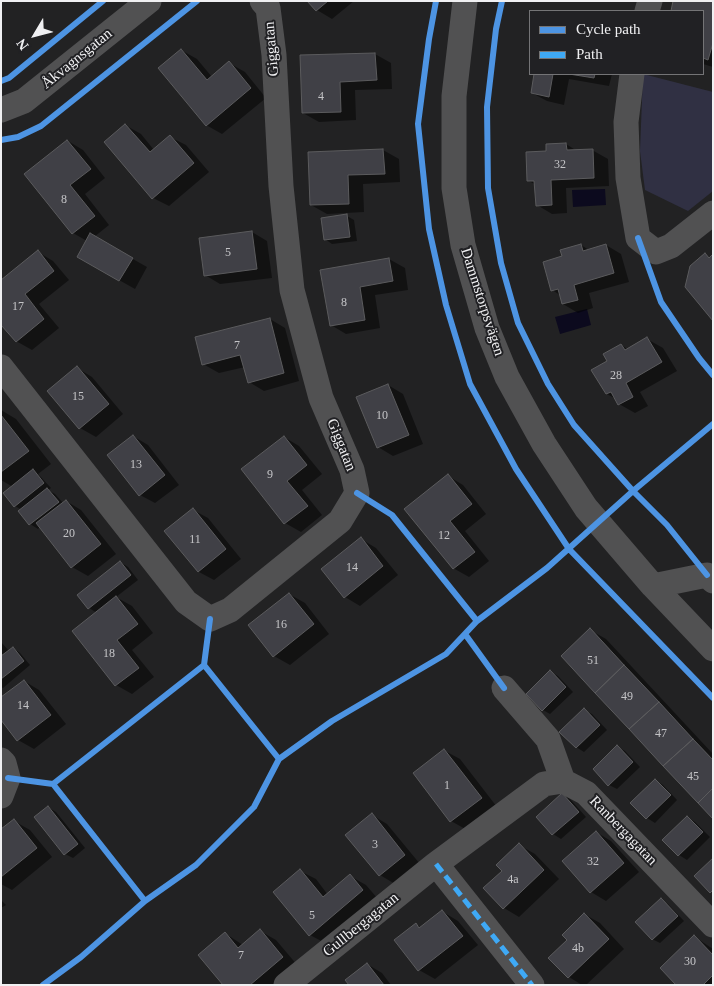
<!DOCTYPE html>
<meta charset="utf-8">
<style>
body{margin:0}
#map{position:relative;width:714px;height:986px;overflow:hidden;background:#222223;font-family:"Times New Roman",serif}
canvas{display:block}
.frame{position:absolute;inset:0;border:2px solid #f0f0f2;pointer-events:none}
.legend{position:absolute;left:529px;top:10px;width:175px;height:65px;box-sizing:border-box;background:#212124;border:1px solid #747476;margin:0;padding:6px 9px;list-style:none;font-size:15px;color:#f0f0f2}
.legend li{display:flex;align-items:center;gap:10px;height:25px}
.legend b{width:25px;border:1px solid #747476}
.north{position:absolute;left:10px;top:10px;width:50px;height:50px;-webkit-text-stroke:4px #212124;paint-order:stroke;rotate:233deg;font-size:14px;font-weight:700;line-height:20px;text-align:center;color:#f0f0f2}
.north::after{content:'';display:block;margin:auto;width:18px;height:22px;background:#f0f0f2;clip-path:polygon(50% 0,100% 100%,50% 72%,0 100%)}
</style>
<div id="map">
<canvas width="714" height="986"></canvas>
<div class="frame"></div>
<ul class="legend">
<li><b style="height:6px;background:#4d94e3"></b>Cycle path</li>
<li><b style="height:6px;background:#3fa9f5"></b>Path</li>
</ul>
<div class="north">N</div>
</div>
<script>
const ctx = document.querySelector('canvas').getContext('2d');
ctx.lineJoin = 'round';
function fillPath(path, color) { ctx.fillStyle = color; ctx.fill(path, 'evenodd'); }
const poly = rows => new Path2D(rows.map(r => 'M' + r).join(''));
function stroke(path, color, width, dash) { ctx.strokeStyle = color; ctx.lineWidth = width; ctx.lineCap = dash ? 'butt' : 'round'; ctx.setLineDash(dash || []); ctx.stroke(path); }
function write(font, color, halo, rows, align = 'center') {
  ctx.font = font + ' "Times New Roman",serif'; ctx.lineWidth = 4; ctx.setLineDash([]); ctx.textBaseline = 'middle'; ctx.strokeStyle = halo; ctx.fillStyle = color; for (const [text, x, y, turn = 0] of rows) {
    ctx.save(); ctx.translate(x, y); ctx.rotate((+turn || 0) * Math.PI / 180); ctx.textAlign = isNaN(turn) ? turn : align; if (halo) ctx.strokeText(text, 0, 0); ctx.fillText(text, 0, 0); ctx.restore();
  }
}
const green = poly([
 [643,74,713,92,713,191,688,211,645,190,640,151]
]);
const water = poly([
 [605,189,606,205,573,207,572,190],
 [587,309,591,325,560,334,555,317]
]);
const shadow = poly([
 [309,1,354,1,332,19,317,10],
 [675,1,713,1,713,67,703,64,703,11,672,11],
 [181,50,197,59,212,77,229,63,245,72,266,98,222,134,206,125],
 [375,54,391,63,392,89,355,90,356,120,319,122,303,113,301,56],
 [535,74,612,74,609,86,569,79,564,105,547,101,532,93],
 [125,125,141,134,154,150,170,137,186,145,209,172,169,206,153,198],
 [68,141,83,150,105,178,85,194,109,225,94,237,147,267,135,289,78,257,87,241,73,233,26,174],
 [566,144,577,151,592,150,608,159,609,186,566,188,567,213,552,214,537,205,536,185,529,181,547,152],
 [383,150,399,159,400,182,363,184,364,212,327,214,311,205,309,153],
 [347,216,354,220,357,241,332,244,325,239],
 [252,232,267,241,272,278,220,284,205,275],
 [581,245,589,250,606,245,621,254,629,282,589,293,593,308,578,313,563,304,560,295,552,290,564,257],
 [38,252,53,261,69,280,39,304,59,328,32,350,16,341,1,323],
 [389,259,405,268,408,290,375,295,380,328,346,334,331,325,321,271],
 [270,319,285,328,299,381,264,391,249,382,245,367,219,373,203,364],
 [647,339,663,348,677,371,640,392,648,406,635,413,619,404,616,399,607,394,621,345,629,350],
 [77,368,92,377,123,414,96,437,80,428],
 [388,385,403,394,423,444,393,456,378,447],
 [1,410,16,419,51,464,38,474,51,488,48,490,55,494,63,503,66,501,81,510,116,554,88,576,72,567,40,527,38,529,30,524,22,510,15,506,13,487,1,480],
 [133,436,148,445,179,485,155,503,140,495],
 [284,437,299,446,322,474,302,490,322,515,301,532,285,523,243,469],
 [448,476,463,485,486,514,465,531,489,561,469,577,453,568,406,509],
 [193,510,208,518,241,559,214,580,199,572],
 [361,539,376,548,398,575,360,606,345,597],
 [120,562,128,567,138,580,116,597,132,606,153,633,132,650,154,677,132,694,116,685,73,632,97,613,89,608],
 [289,594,305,603,329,634,290,665,274,656],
 [590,630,606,639,713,754,713,817],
 [1,642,9,651,13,648,20,653,30,665,3,688,1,687],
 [551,672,558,676,573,692,550,714,543,710],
 [24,681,39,690,66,724,34,749,18,740],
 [584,710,592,714,607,730,584,752,576,747],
 [618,747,625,751,640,767,617,789,609,785,594,769],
 [445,751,460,759,497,807,467,830,451,821],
 [655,780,663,785,677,800,655,823,647,818,632,803],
 [563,795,570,799,586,817,561,839,553,834,538,817],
 [48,807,56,812,85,848,73,858,65,854],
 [372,815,387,824,420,864,395,884,380,875],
 [687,817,695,822,710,837,687,860,679,855,664,840],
 [14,821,30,830,52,857,12,890,1,884,1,831],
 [596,832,611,841,639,872,606,901,591,892],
 [519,845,535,854,559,879,519,917,504,908,485,888,504,871],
 [300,871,316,879,328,895,350,876,366,885,378,899,325,943,310,935],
 [1,900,6,905,1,908],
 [661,900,668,904,684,921,660,943,652,939],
 [443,912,458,921,478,945,435,979,419,970,416,925,422,928],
 [584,914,600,923,624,949,586,985,582,985,569,977,550,958,569,940],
 [260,931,276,940,298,966,276,985,224,985,226,934,243,945],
 [695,937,713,949,713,985,678,985],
 [367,964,382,973,391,985,350,985]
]);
const building = poly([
 [307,1,328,1,316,11,307,1],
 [673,1,713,1,713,43,708,60,703,58,703,11,671,11,673,1],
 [181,49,207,80,229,61,251,88,206,126,158,68,181,49],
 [375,53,377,80,340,82,341,112,302,113,300,55,375,53],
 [534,74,553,74,549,97,531,93,534,74],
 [569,74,595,74,594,78,569,74],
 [125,124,150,152,170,135,194,163,152,199,104,142,125,124],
 [67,140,91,169,70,185,95,216,72,234,24,174,67,140],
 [566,143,567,150,593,149,594,178,551,180,552,205,536,206,534,181,527,181,526,152,546,151,546,144,566,143],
 [383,149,385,174,348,175,349,204,310,205,308,152,383,149],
 [347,214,350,237,324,240,321,218,347,214],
 [252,231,257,269,204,276,199,238,252,231],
 [90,233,133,258,119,281,77,257,90,233],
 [581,244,583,251,606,244,614,273,574,285,578,300,562,304,558,289,551,291,543,262,562,256,560,250,581,244],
 [38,250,54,271,25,294,44,319,16,342,1,325,1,280,38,250],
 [705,253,709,258,713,254,713,321,685,287,690,266,705,253],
 [389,258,393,281,360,287,365,320,330,326,320,270,389,258],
 [270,318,284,373,248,383,240,355,202,365,195,337,270,318],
 [647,337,662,362,626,383,633,397,618,405,611,392,606,394,591,370,607,361,603,354,621,344,625,350,647,337],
 [77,366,109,404,79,429,47,391,77,366],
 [388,384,409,435,377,448,356,397,388,384],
 [1,415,29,451,1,472,1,415],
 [133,435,165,475,139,496,107,455,133,435],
 [284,436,307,465,287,481,308,506,284,524,241,469,284,436],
 [33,469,44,483,14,507,3,493,33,469],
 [448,474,472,504,450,521,475,552,453,569,404,509,448,474],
 [47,488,59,502,29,525,18,511,47,488],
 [66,500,101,544,71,568,36,523,66,500],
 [193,508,226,549,198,572,164,531,193,508],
 [361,537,383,566,344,598,321,569,361,537],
 [120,561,131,575,88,609,77,595,120,561],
 [289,593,314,624,273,657,248,625,289,593],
 [116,596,138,624,117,640,139,668,115,686,72,631,116,596],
 [590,628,624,665,595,693,561,656,590,628],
 [13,647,24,661,1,679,1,656,13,647],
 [624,665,659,702,629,729,595,693,624,665],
 [550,670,566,687,542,711,526,694,550,670],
 [24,680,51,715,17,741,1,720,1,697,24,680],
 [659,702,693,739,663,766,629,729,659,702],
 [584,708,600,725,576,748,559,732,584,708],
 [693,739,713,760,713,788,698,803,663,766,693,739],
 [617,745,633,762,608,786,593,769,617,745],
 [444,749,482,798,450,822,413,773,444,749],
 [655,779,671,795,646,819,630,803,655,779],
 [713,788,713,819,698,803,713,788],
 [562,793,579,812,552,835,536,817,562,793],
 [48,806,78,844,64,855,34,817,48,806],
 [372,813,405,855,379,876,345,835,372,813],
 [687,816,703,832,678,856,662,840,687,816],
 [14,819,37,848,1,877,1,829,14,819],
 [596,831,624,863,590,893,562,861,596,831],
 [519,843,544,870,503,909,483,888,502,871,496,865,519,843],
 [713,858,713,890,710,893,694,876,713,858],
 [300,869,323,897,350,874,363,890,309,936,273,892,300,869],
 [661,898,678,916,652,940,635,922,661,898],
 [442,910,463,936,418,971,394,940,416,923,419,928,442,910],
 [584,913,609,939,568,978,548,958,567,940,562,935,584,913],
 [260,929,283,957,250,985,223,985,198,955,225,932,238,948,260,929],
 [694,935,713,955,713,975,703,985,676,985,660,968,694,935],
 [367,963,384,985,349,985,345,980,367,963]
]);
const street = poly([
 [465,1,454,96,454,188,463,245,487,328,507,377,544,444,586,508,653,586,713,649],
 [647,11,650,1],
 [632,74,626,122,628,178,638,238,656,252,671,246,713,213],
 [1,110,24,101,149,1],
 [1,367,186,602,210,619,230,610,340,521,357,493,352,470,321,398,292,290,281,186,274,55,268,8,262,1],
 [653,586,707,575,713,581],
 [504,688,548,739,563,781,586,793,713,925],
 [1,760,4,763,8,778,1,796],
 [436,864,532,985],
 [286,985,436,864,544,784,563,781]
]);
const quiet = poly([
 [436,864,532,985]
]);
const cycleway = poly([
 [436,1,429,39,418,124,429,229,446,305,470,384,516,469,569,549,713,698],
 [502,1,496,29,487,107,488,188,501,263,518,323,548,384,574,425,633,491,667,525,707,575],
 [1,81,9,78,103,1],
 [1,140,18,137,41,126,197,1],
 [638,238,661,302,699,358,713,375],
 [357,493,392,515,477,621],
 [210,619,204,665,279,759],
 [465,634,504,688],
 [8,778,53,784,204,665],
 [53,784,145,901],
 [43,985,81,957,145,901,196,865,254,807,279,759,332,721,446,654,477,621,547,568,633,491,713,424]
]);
const numberNames = [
 ["4",321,97],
 ["32",560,165],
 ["8",64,200],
 ["5",228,253],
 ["8",344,303],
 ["17",18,307],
 ["7",237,346],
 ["28",616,376],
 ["15",78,397],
 ["10",382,416],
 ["13",136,465],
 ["9",270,475],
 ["20",69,534],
 ["12",444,536],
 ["11",195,540],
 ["14",352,568],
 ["16",281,625],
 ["18",109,654],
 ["51",593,661],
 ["49",627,697],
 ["14",23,706],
 ["47",661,734],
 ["45",693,777],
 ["1",447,786],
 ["3",375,845],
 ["32",593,862],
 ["4a",513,880],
 ["5",312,916],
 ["4b",578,949],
 ["7",241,956],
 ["30",690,962]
];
const streetNames = [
 ["Giggatan",272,49,-95],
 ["Åkvagnsgatan",77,59,-39],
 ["Dammstorpsvägen",482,302,72],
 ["Giggatan",341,445,68],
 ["Ranbergagatan",623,831,46],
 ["Gullbergagatan",361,925,-39]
];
fillPath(green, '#303043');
fillPath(water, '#0c0a1e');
fillPath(shadow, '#0007');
fillPath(building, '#404046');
stroke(building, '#5b5b5d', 1);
stroke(street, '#515152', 25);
stroke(quiet, '#3fa9f5', 5, [10, 5]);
stroke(cycleway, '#4d94e3', 6);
write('12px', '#c4c4c7', null, numberNames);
write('15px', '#f0f0f2', '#212124', streetNames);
</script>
